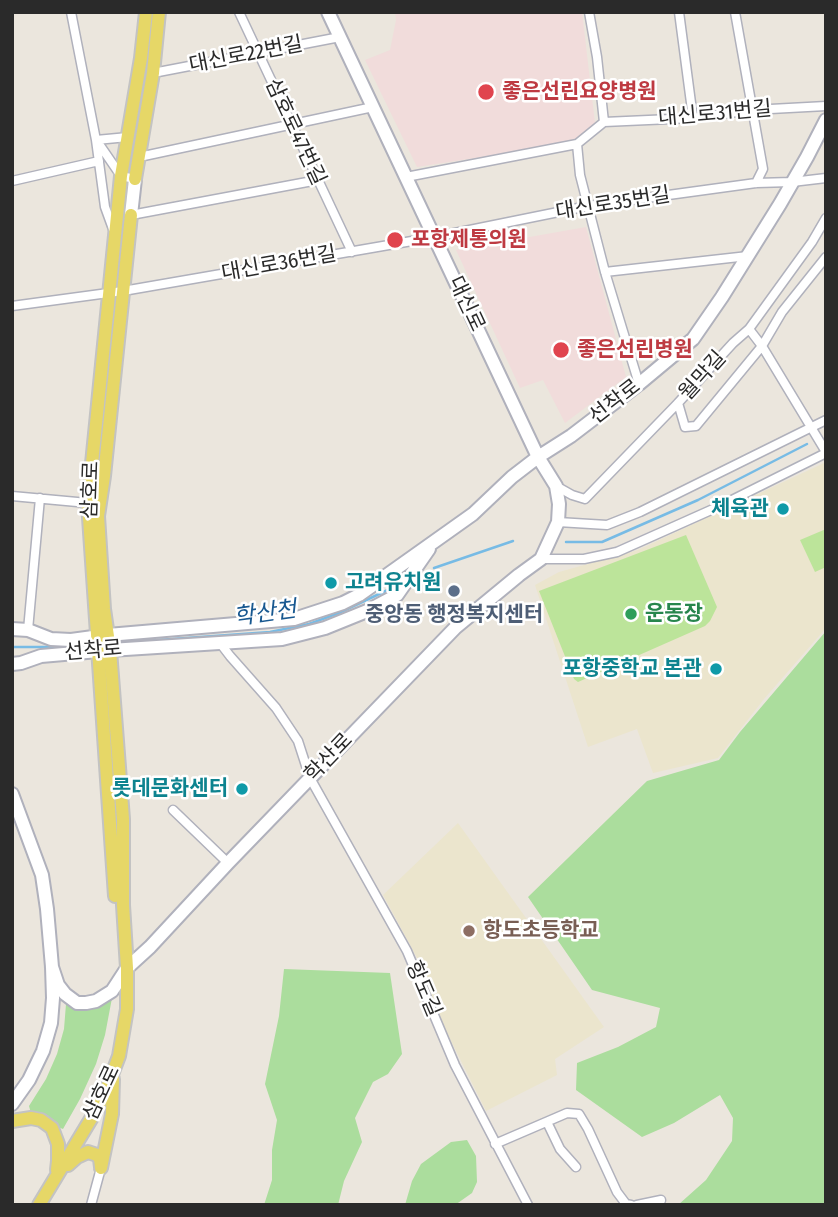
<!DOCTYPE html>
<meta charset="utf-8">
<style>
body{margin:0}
#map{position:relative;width:838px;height:1217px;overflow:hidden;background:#ebe6dd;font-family:"Fira Sans Condensed",sans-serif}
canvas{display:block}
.frame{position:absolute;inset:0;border:14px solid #2a2a2a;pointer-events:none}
</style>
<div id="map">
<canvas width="838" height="1217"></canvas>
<div class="frame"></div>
</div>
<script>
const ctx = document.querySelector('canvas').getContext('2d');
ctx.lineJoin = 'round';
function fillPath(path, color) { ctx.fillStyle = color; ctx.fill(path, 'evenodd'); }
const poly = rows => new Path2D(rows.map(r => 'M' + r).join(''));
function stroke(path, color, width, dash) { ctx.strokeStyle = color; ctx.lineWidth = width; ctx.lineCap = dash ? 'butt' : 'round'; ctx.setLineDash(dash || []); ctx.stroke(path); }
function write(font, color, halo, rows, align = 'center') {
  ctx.font = font + ' "Fira Sans Condensed","Noto Sans KR",sans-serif'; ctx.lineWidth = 5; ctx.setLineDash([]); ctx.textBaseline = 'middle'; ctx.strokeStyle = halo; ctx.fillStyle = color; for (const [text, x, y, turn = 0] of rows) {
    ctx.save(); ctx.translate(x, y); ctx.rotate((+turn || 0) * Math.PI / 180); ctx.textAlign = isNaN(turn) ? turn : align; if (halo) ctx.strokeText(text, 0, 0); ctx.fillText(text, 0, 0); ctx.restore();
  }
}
const education = poly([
 [824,463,826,468,826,628,764,699,718,758,653,773,637,729,588,747,535,585,559,572,638,550],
 [458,823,604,1027,555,1059,557,1075,486,1111,440,1019,422,967,383,895]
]);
const medical = poly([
 [395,12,582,12,595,123,585,136,565,144,417,167,365,60,390,50,396,20],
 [586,227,626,377,565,423,543,380,520,388,456,250]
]);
const green = poly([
 [826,631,826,1205,678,1205,706,1180,732,1141,733,1118,720,1095,674,1123,642,1137,576,1090,577,1063,618,1047,656,1027,660,1008,592,990,528,897,647,781,719,760,740,732],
 [284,969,390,973,402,1054,388,1074,373,1082,355,1118,362,1142,344,1181,338,1205,264,1205,272,1180,272,1150,277,1120,265,1084,279,1016],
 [112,998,105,1035,96,1064,80,1099,63,1129,58,1127,53,1120,44,1116,31,1113,29,1106,46,1079,57,1054,64,1029,66,1004,78,1008,88,1009,101,1005],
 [467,1140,476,1156,477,1182,472,1193,455,1205,405,1205,412,1181,421,1164,451,1142]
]);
const pitch = poly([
 [826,529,826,567,815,572,800,540],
 [686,535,717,607,710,621,705,626,578,682,574,679,539,591]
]);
const stream = poly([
 [566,542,602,542,698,500,807,444],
 [434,568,513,541],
 [130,642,270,632,309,624,339,613,396,586],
 [12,647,67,647]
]);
const street = poly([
 [71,12,96,140,105,207,113,229],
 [239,12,352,252],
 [589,12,597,57,604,122],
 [679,12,693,118],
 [735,12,763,169,756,183],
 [153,73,340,37],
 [96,140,128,137],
 [97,141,121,176,135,179],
 [577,144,580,175,605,272,639,384],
 [139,157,373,107],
 [406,177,577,144,604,122,693,118,752,110,826,106],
 [12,181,99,161],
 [131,215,318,180],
 [605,272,748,256],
 [12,306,123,291,435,237,588,206,756,183,792,182,826,178],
 [749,329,762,346,826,452],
 [678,403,685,427,696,426,762,346,782,312,826,257],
 [556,486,572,495,585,499,678,403,733,343,749,329,812,242,826,218],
 [12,496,88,503],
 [558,522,607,525,640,512,826,420],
 [541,559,584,559,617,552,720,506,826,453],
 [28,630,40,498],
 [220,643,230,656,276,708,298,741,310,778,407,951,455,1065,528,1205],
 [173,810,228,863],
 [547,1122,560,1149,576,1167],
 [495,1144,567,1113,579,1114,588,1129,617,1192,626,1204,631,1205],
 [91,1205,101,1168],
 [637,1205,661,1200]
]);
const secondary = poly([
 [131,215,135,179],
 [12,629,28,630,51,639,71,640,108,635,294,619,343,603,359,595,473,514,512,477,538,457,571,436,639,384,693,339,722,297,780,204,807,157,826,120],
 [12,664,21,663,41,656,110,650,282,639,325,628,367,611,397,595,429,549],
 [12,794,42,875,47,909,52,967,53,998,51,1023,43,1051,29,1080,12,1104],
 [52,967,58,985,65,994,77,1003,86,1003,96,1001,112,991,127,968,150,947,228,863,456,627,519,575,541,559,558,522,559,504,556,486,538,457,328,12]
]);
const primary = poly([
 [135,179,153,73,159,12],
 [115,896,88,503,121,176,141,58,146,12],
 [12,1121,31,1118,41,1120,52,1128,58,1144,58,1161,57,1170],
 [68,1165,77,1157,88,1152,97,1155,100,1159,101,1167],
 [101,1168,112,1114,113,1079],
 [39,1205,94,1114,105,1093,119,1056,127,1009,127,968,123,905,123,819,110,650,104,609,98,516,104,476,131,215]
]);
const markers = [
 [486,92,9,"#e0444e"],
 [395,240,9,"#e0444e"],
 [561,350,9,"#e0444e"],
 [783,509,7,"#0f9aa8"],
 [331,583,7,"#0f9aa8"],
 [454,591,7,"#5c6f8a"],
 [631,614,7,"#2e9e5b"],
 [716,669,7,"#0f9aa8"],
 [242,789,7,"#0f9aa8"],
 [469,931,7,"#8d6e63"]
];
const streetNames = [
 ["대신로22번길",246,55,-11],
 ["대신로31번길",715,114,-5],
 ["삼호로47번길",295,132,65],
 ["대신로35번길",613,204,-9],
 ["대신로36번길",279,264,-10],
 ["대신로",466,304,65],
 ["월막길",703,376,-48],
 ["선착로",615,402,-38],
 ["삼호로",91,490,-88],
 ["선착로",93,651,-5],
 ["학산로",329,758,-46],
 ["항도길",423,989,67],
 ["삼호로",102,1093,-65]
];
const healthNames = [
 ["좋은선린요양병원",502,92],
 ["포항제통의원",411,240],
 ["좋은선린병원",577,350]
];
const cultureNames = [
 ["체육관",769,509],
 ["고려유치원",345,583,"left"],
 ["포항중학교 본관",702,669],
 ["롯데문화센터",228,789]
];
const leisureNames = [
 ["운동장",645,614]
];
const serviceNames = [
 ["중앙동 행정복지센터",454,615]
];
const educationNames = [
 ["항도초등학교",483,931]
];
const waterNames = [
 ["학산천",265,614,-8]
];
fillPath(education, '#ebe5cd');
fillPath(medical, '#f1dcdb');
fillPath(green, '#abdd9d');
fillPath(pitch, '#bce49a');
stroke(stream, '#77bbe5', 2.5);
stroke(street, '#b0b1bc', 11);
stroke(secondary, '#b0b1bc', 16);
stroke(primary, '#c3c3c3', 16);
stroke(street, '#fff', 8);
stroke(secondary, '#fff', 12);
stroke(primary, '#e6d767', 12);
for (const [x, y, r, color] of markers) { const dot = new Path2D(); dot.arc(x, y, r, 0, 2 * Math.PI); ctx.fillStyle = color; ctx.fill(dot); stroke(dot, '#fff', 2.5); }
write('21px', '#2a2a2a', '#fff', streetNames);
write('bold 21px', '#be3a42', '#fff', healthNames, 'left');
write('bold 21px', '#0d838f', '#fff', cultureNames, 'right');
write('bold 21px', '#27864d', '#fff', leisureNames, 'left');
write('bold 21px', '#4e5e75', '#fff', serviceNames);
write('bold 21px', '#785e54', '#fff', educationNames, 'left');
write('italic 23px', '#185890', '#fff', waterNames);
</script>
